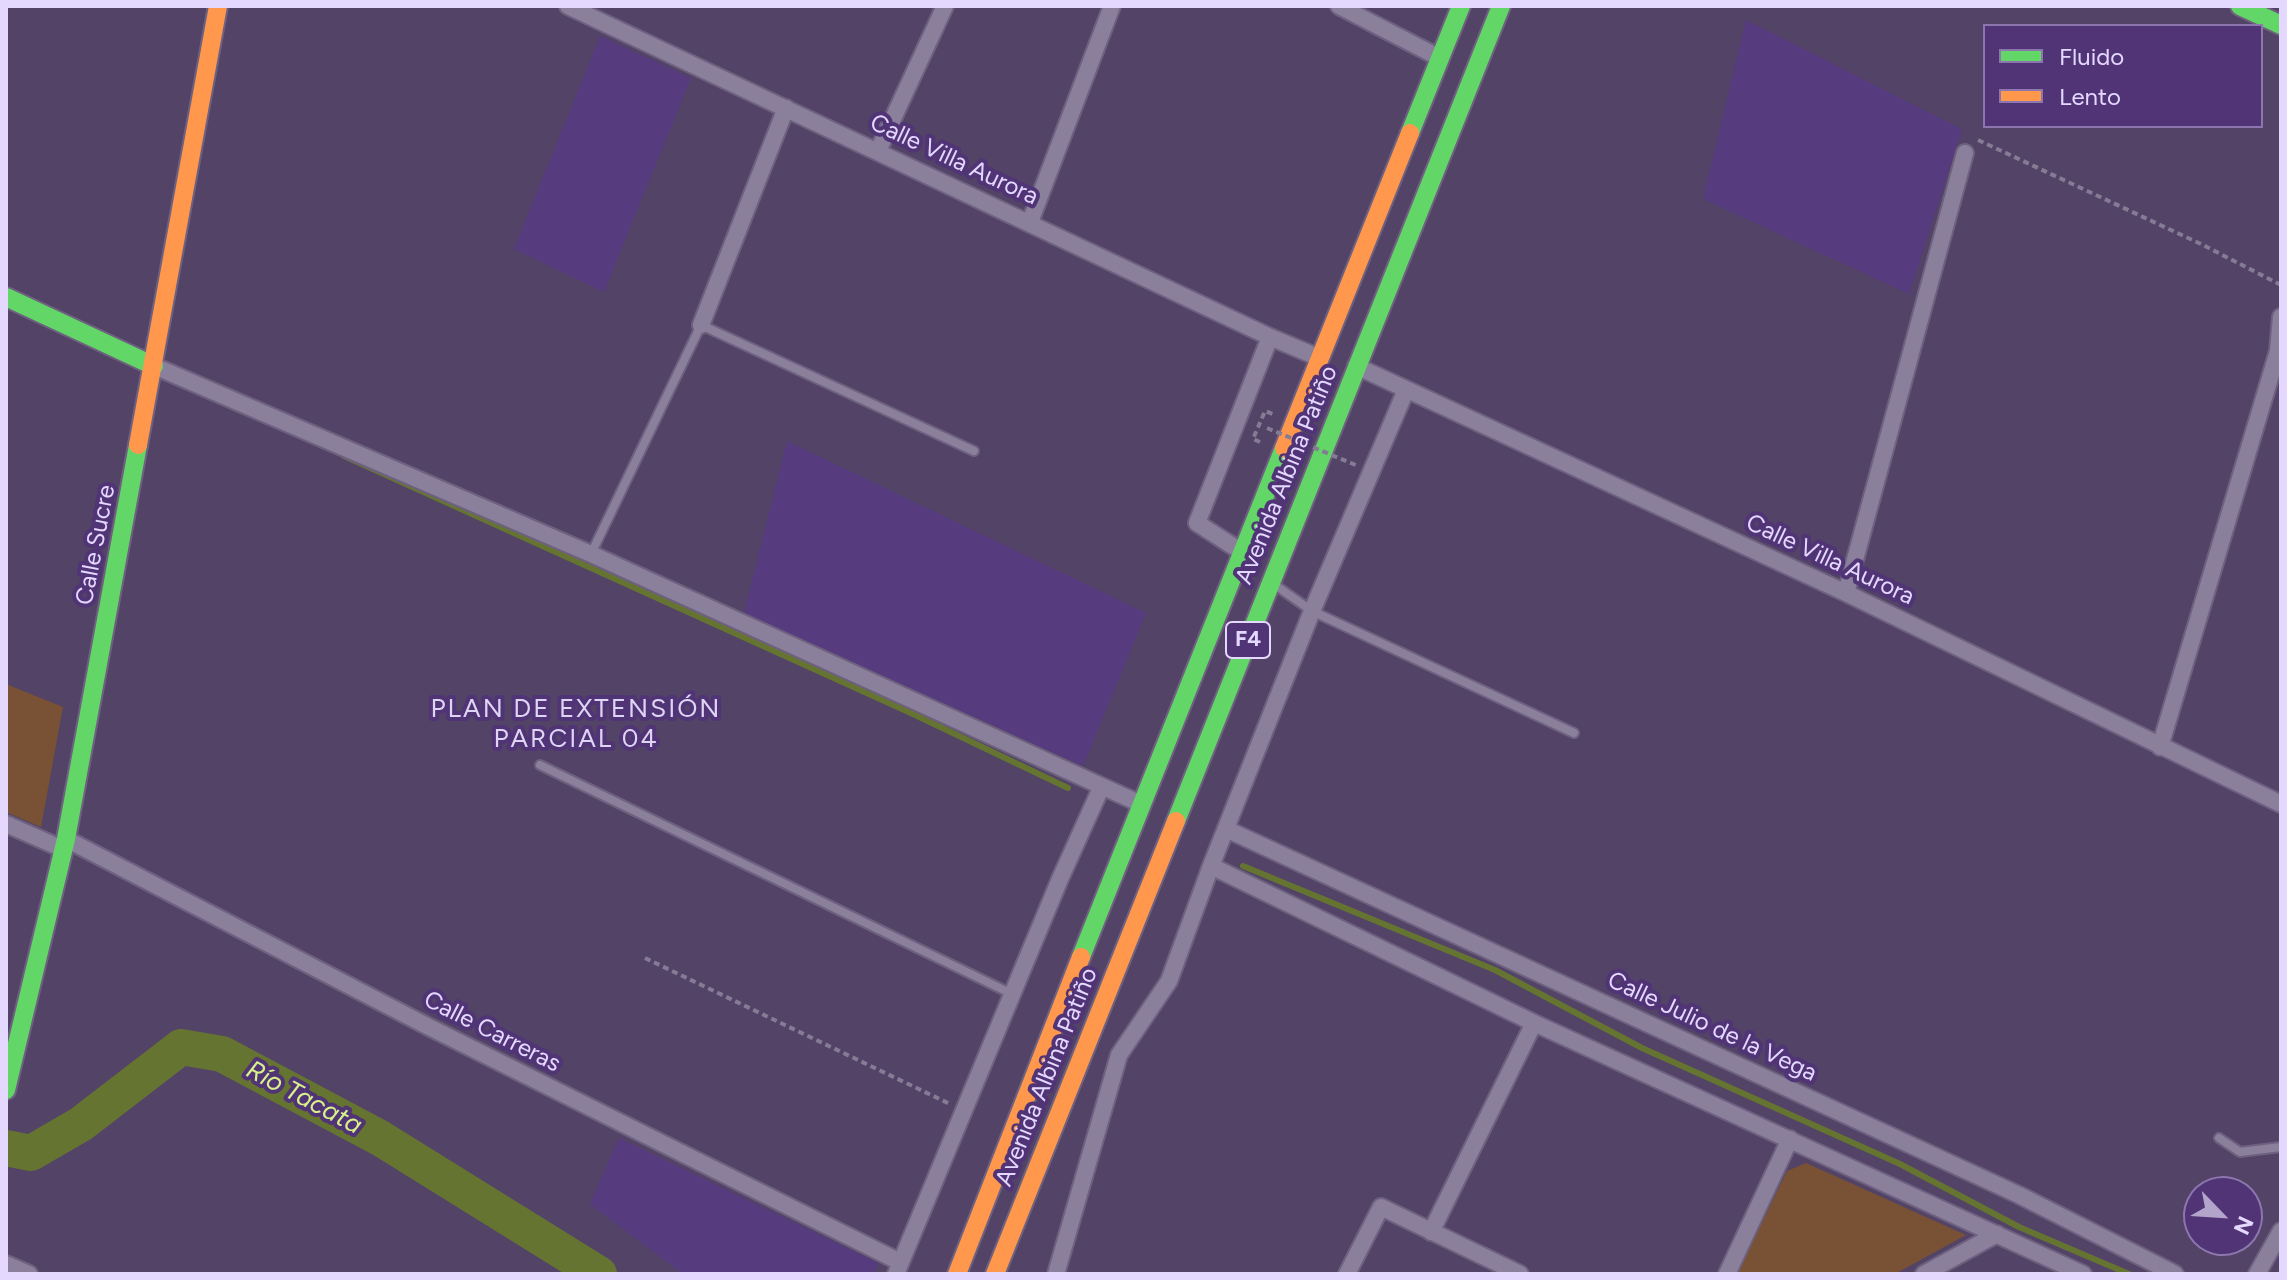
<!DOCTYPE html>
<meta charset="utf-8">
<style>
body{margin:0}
#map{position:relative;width:2287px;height:1280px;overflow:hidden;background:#524367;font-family:Figtree,sans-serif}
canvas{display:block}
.frame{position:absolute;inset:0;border:8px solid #e5d8ff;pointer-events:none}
.legend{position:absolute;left:1983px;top:24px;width:280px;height:104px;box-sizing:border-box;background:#503476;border:2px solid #8c76ad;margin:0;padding:10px 14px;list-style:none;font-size:24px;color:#e5d8ff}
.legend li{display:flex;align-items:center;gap:16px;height:40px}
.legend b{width:40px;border:2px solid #8c76ad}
.north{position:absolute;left:2183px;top:1176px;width:80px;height:80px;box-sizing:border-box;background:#503476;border:2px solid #8c76ad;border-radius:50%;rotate:115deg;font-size:22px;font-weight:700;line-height:32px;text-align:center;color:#e5d8ff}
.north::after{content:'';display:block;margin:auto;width:28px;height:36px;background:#b2a4ca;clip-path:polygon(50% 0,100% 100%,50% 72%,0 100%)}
</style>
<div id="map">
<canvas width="2287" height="1280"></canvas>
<div class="frame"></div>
<ul class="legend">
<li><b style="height:10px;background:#63d668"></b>Fluido</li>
<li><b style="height:10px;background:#ff974d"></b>Lento</li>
</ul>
<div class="north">N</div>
</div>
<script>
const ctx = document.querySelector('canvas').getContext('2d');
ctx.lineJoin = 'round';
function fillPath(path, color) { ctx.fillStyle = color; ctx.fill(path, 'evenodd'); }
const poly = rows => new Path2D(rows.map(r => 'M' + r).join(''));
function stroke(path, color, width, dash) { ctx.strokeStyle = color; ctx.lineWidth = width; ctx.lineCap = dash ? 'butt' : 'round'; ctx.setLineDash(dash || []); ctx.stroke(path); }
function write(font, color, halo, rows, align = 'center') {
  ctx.font = font + ' Figtree,sans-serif'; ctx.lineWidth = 8; ctx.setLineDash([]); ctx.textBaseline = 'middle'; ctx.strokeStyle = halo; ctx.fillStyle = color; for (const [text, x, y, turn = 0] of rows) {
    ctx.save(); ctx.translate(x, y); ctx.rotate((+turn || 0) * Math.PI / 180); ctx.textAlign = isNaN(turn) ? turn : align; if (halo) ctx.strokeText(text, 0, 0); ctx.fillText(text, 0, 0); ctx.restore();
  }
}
const built = poly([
 [1746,20,1962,129,1909,294,1703,199],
 [600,36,691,78,604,292,514,249],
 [787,441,1146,613,1083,766,744,613],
 [619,1138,878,1263,874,1274,683,1274,590,1204]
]);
const green = poly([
 [6,684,63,707,41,827,6,812],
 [1806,1163,1966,1235,1895,1274,1737,1274,1787,1171]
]);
const stream = poly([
 [344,456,913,714,1068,788],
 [1243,866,1495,970,1642,1048,1900,1164,2019,1227,2129,1274]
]);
const river = poly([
 [6,1148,31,1153,81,1124,181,1047,222,1054,380,1138,599,1274]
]);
const path = poly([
 [1978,140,2201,244,2281,285],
 [1260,442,1253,439,1265,411,1273,414],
 [645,958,950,1104]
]);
const lane = poly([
 [591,554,701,325,974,451],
 [1275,585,1312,611,1574,733],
 [540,765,1012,994],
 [2219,1138,2240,1152,2281,1147]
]);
const street = poly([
 [568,6,1270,337,1320,358],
 [1339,6,1440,58],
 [878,151,945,6],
 [1030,222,1112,6],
 [701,325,786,108],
 [154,366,591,554,1141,804],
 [1356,366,1846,593,2281,804],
 [1242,552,1197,523,1270,337],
 [1846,593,1965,153],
 [2160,747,2278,351,2281,317],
 [6,824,63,849],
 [1226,829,2019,1195,2175,1274],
 [66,839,427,1026,900,1262],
 [1211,866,1534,1023,2083,1274],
 [1431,1232,1534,1023],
 [6,1264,29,1274],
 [896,1274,1060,879,1101,788],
 [1056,1274,1119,1055,1169,981,1211,866,1312,611,1406,390],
 [1347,1274,1381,1207,1520,1274],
 [1727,1274,1790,1139],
 [1924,1274,1997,1234],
 [2257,1274,2281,1231]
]);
const fast = poly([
 [2240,6,2281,25],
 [1410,133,1461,6],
 [6,297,154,366],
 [1176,821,1501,6],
 [1081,957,1284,448],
 [6,1090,66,839,138,445]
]);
const slow = poly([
 [138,445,218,6],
 [1284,448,1410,133],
 [957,1274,1081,957],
 [995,1274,1176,821]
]);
const pathBridge = poly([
 [1267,428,1358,466]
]);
const shields = [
 [1248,640,44]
];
const shieldNames = [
 ["F4",1248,640]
];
const streetNames = [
 ["Calle Villa Aurora",954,160,25],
 ["Avenida Albina Patiño",1287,475,-68],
 ["Calle Sucre",96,545,-79],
 ["Calle Villa Aurora",1830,560,25],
 ["Calle Julio de la Vega",1712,1027,25],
 ["Calle Carreras",492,1032,27],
 ["Avenida Albina Patiño",1047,1077,-68]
];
const neighbourhoodNames = [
 ["PLAN DE EXTENSIÓN",576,709],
 ["PARCIAL 04",576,739]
];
const waterNames = [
 ["Río Tacata",304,1098,28]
];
fillPath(built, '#573b7f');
fillPath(green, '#795134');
stroke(stream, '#667432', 6);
stroke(river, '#667432', 36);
stroke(lane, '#6e6180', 12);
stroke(street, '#6e6180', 20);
stroke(fast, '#6e6180', 22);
stroke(slow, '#6e6180', 22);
stroke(path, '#857b95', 4, [6, 4]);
stroke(lane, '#8b809c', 8);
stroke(street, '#8b809c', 16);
stroke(fast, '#63d668', 18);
stroke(slow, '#ff974d', 18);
stroke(pathBridge, '#857b95', 4, [6, 4]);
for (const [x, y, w] of shields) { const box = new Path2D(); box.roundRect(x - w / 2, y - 18, w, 36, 6); ctx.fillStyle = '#503476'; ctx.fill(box); stroke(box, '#e5d8ff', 2); }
write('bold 22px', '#e5d8ff', null, shieldNames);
write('24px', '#e5d8ff', '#503476', streetNames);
ctx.letterSpacing = '2px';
write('26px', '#ded4f3', '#503476', neighbourhoodNames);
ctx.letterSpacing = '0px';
write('italic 26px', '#d8f289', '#503476', waterNames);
</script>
